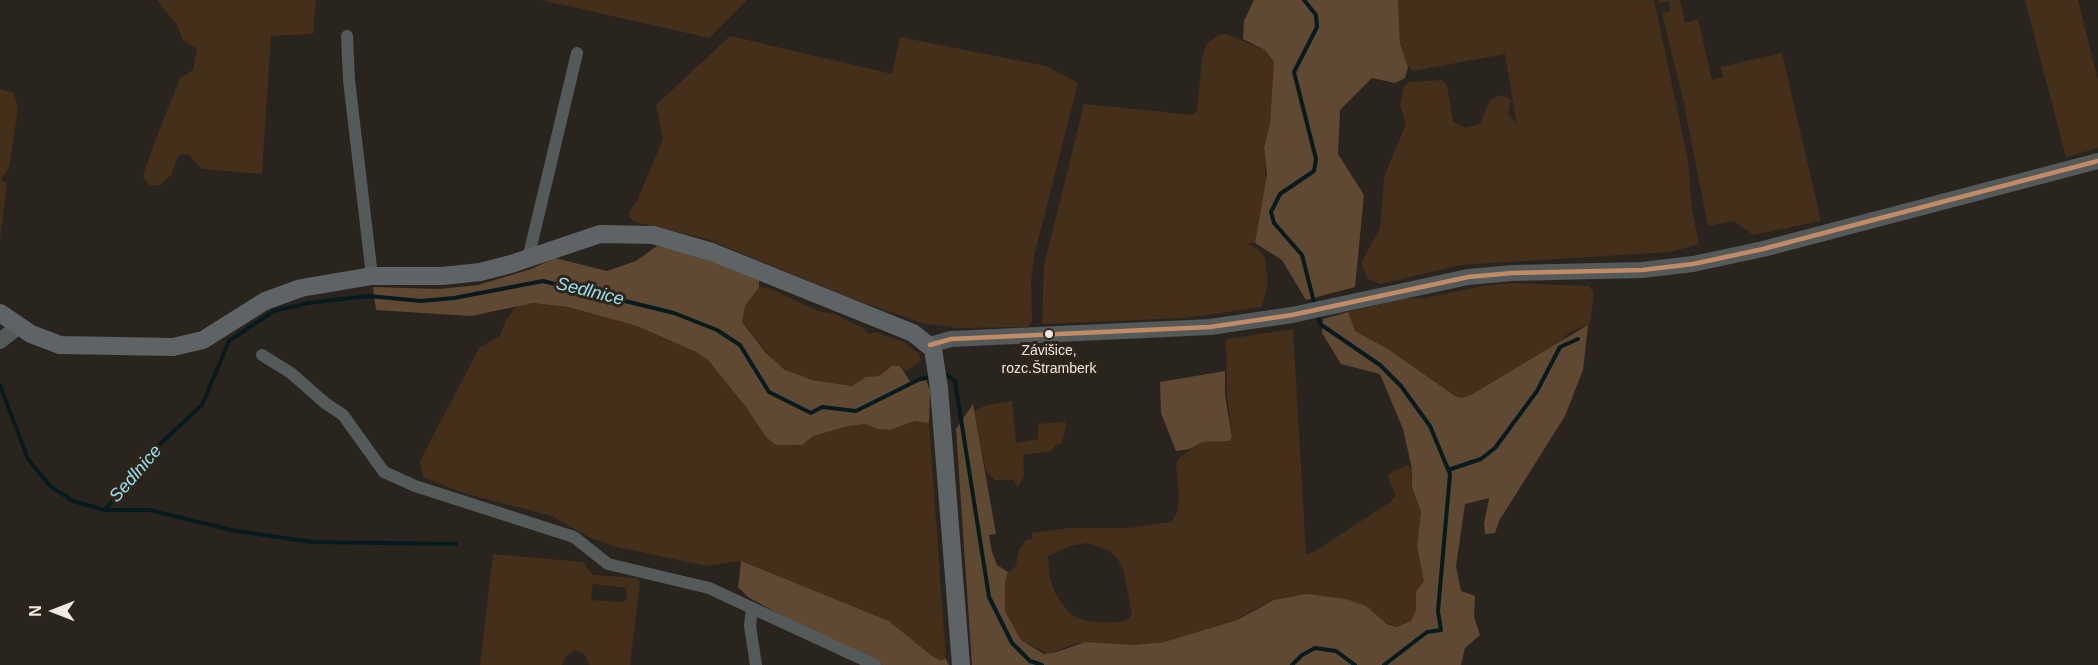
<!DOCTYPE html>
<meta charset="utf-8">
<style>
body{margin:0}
#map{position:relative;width:2098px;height:665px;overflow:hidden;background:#2a241f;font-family:Helvetica,sans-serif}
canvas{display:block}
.north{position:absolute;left:24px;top:581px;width:60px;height:60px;-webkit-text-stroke:4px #2f241a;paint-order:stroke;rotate:270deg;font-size:16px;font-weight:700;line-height:24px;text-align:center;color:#f1e9e2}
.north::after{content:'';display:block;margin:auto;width:21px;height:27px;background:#f1e9e2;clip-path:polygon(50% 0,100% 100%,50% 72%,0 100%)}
</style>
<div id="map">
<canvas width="2098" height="665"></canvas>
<div class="north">N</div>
</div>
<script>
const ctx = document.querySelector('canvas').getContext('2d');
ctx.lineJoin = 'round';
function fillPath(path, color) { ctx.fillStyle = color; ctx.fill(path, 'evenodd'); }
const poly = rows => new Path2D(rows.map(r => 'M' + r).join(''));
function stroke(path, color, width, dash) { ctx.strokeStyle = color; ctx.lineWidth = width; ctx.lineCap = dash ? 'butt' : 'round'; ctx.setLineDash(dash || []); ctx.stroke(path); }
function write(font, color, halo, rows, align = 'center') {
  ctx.font = font + ' Helvetica,sans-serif'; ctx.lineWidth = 6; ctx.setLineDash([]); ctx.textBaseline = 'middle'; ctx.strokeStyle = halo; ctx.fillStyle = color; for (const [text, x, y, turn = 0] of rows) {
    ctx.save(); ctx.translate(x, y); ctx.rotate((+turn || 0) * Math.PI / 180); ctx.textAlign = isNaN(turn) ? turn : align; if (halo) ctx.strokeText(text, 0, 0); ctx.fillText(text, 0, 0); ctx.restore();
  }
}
const green = poly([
 [157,0,316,0,313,34,271,36,262,174,202,169,189,155,183,154,178,156,171,175,160,185,150,186,145,180,143,175,155,141,180,78,193,70,197,49,183,40,177,25],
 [542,0,747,0,709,38],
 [1398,0,1654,0,1688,160,1692,210,1699,244,1670,252,1461,265,1381,284,1368,279,1361,263,1380,228,1384,177,1406,124,1400,105,1404,87,1409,82,1442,80,1447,85,1453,122,1466,128,1480,124,1490,100,1501,95,1506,97,1511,101,1508,114,1517,125,1505,54,1413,71,1406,63,1400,44],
 [1658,0,1680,0,1685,23,1698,19,1712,80,1723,77,1721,67,1782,53,1821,221,1753,235,1734,221,1708,226,1684,104,1662,13,1670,11,1669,1,1659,3],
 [2025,0,2078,0,2098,80,2098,148,2066,157],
 [1226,34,1265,50,1274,62,1270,123,1264,148,1266,184,1255,243,1247,244,1258,249,1265,258,1268,282,1262,307,1185,318,1042,324,1044,265,1084,104,1193,115,1197,111,1202,58,1206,45,1218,35],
 [730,36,892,74,900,37,1046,66,1078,83,1034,256,1031,282,1032,321,1028,327,957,328,922,323,850,298,707,239,635,222,629,217,629,212,637,201,663,139,656,105],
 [0,89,14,93,18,109,9,167,1,180,7,183,0,240],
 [1510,283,1589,286,1594,293,1590,324,1570,332,1553,348,1471,395,1461,398,1455,396,1388,349,1355,331,1349,319,1348,312,1402,299,1425,298,1482,286],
 [759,287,769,288,818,311,835,314,865,329,868,334,875,332,904,342,919,354,921,361,906,371,900,366,892,366,879,376,866,377,853,386,812,380,792,374,775,362,742,322,745,306],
 [533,303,568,307,637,326,696,352,708,360,746,407,766,437,797,446,813,436,849,426,867,424,877,429,890,430,915,421,929,423,946,659,940,660,932,656,889,621,741,561,706,566,613,546,589,537,552,516,463,493,423,477,420,461,479,348,500,336,506,320,514,309,521,304],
 [1293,329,1306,554,1314,552,1390,502,1396,496,1388,478,1389,474,1407,465,1412,469,1411,482,1421,512,1417,546,1424,572,1424,581,1416,592,1416,610,1411,621,1397,627,1325,597,1306,594,1262,605,1236,620,1164,642,1133,645,1077,643,1049,654,1021,640,1005,611,1005,582,1008,572,1016,566,1019,550,1026,540,1032,539,1032,533,1069,528,1129,528,1171,522,1177,513,1179,496,1176,464,1180,457,1202,442,1214,442,1232,438,1227,395,1226,339],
 [1087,543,1108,550,1118,559,1124,572,1132,614,1126,621,1103,623,1082,620,1069,613,1055,593,1050,579,1048,556,1070,546],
 [1012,401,1016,443,1038,439,1038,424,1065,422,1066,425,1062,443,1057,444,1051,451,1023,455,1024,476,1018,487,1013,480,995,480,986,471,974,411,987,405],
 [493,554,583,562,593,575,636,578,640,582,630,665,590,665,584,654,575,650,565,657,562,665,480,665],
 [593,584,626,588,627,600,621,602,591,600]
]);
const forest = poly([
 [1254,0,1398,0,1400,44,1408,67,1405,78,1395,83,1372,78,1340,110,1338,154,1364,195,1355,287,1306,300,1282,260,1255,243,1267,175,1264,148,1270,123,1274,62,1265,50,1243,39,1244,21],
 [657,246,693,254,759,279,759,287,745,306,742,322,766,353,785,370,812,380,852,386,866,377,879,376,892,366,900,366,911,383,926,380,930,390,929,423,915,421,890,430,877,429,866,424,849,426,813,436,802,445,776,445,766,437,746,407,708,360,696,352,637,326,568,307,533,303,471,316,376,310,373,287,439,289,478,285,531,269,555,258,607,271,636,261],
 [1348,312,1355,331,1388,349,1455,396,1461,398,1471,395,1588,325,1583,370,1565,416,1499,521,1495,533,1485,534,1484,524,1489,498,1465,504,1456,566,1461,591,1475,596,1474,617,1480,635,1465,648,1461,665,972,665,956,429,973,404,996,534,989,535,992,552,997,565,1008,572,1005,582,1005,611,1021,640,1044,654,1057,652,1085,642,1133,645,1164,642,1237,620,1274,600,1306,594,1346,599,1366,606,1387,624,1397,627,1411,621,1416,610,1416,592,1424,581,1417,546,1421,512,1412,487,1412,469,1403,429,1380,374,1341,364,1322,333,1323,319],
 [1225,371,1225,395,1232,438,1229,441,1202,442,1190,449,1176,451,1161,413,1160,382],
 [741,561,889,621,932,656,940,660,946,659,949,665,882,665,788,619,748,597,738,587]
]);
const stream = poly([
 [1304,0,1316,15,1317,27,1294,72,1316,159,1314,171,1280,194,1271,212,1274,223,1302,255,1315,306],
 [1317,313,1320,324,1380,365,1401,386,1430,426,1450,474,1438,611,1441,630,1427,632,1384,665],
 [942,376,947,375,955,381,989,597,1012,643,1030,661,1042,665],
 [0,385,28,459,50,486,73,501,105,510,158,446,202,405,229,341,274,311,308,303,369,296,421,301,454,298,543,281,674,313,717,330,740,345,769,392,811,413,822,407,856,411,920,379,931,377],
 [1448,470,1481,459,1495,448,1537,391,1560,347,1578,339],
 [105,510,149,510,236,531,312,542,456,544],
 [1292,665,1302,655,1315,648,1336,651,1355,665]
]);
const minor = poly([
 [347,36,349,80,372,276],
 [528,259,577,53],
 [262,355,291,373,325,403,343,415,384,472,415,486,574,537,608,564,709,588,752,608,750,626,756,665],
 [752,608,875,665]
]);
const tertiary = poly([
 [0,341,19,326],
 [930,345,951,339,1210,327,1292,315,1468,277,1512,273,1642,270,1693,264,1763,249,2098,161]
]);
const secondary = poly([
 [0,313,31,334,60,345,173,347,203,340,265,301,301,288,372,276,442,276,480,272,511,264,600,234,653,235,712,252,913,333,933,349,939,388,961,665]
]);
const bus1 = poly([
 [930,345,951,339,1210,327,1292,315,1468,277,1512,273,1642,270,1693,264,1763,249,2098,161]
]);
const markers = [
 [1049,334,5,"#f1e9e2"]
];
const busNames = [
 ["Závišice,",1049,351],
 ["rozc.Štramberk",1049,369]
];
const waterNames = [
 ["Sedlnice",590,292,14],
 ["Sedlnice",136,474,-49]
];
fillPath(green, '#442f1a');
fillPath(forest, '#604932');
stroke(stream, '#071b1f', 4);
stroke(minor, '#54595a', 12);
stroke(tertiary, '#54595a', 16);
stroke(secondary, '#5e6465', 18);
stroke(bus1, '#c18c65', 4.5);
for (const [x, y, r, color] of markers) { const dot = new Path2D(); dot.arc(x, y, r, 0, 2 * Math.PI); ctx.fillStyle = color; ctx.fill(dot); stroke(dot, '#2f241a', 2); }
write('14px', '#f1e9e2', '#2f241a', busNames);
write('italic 18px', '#91e2f2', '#2f241a', waterNames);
</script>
